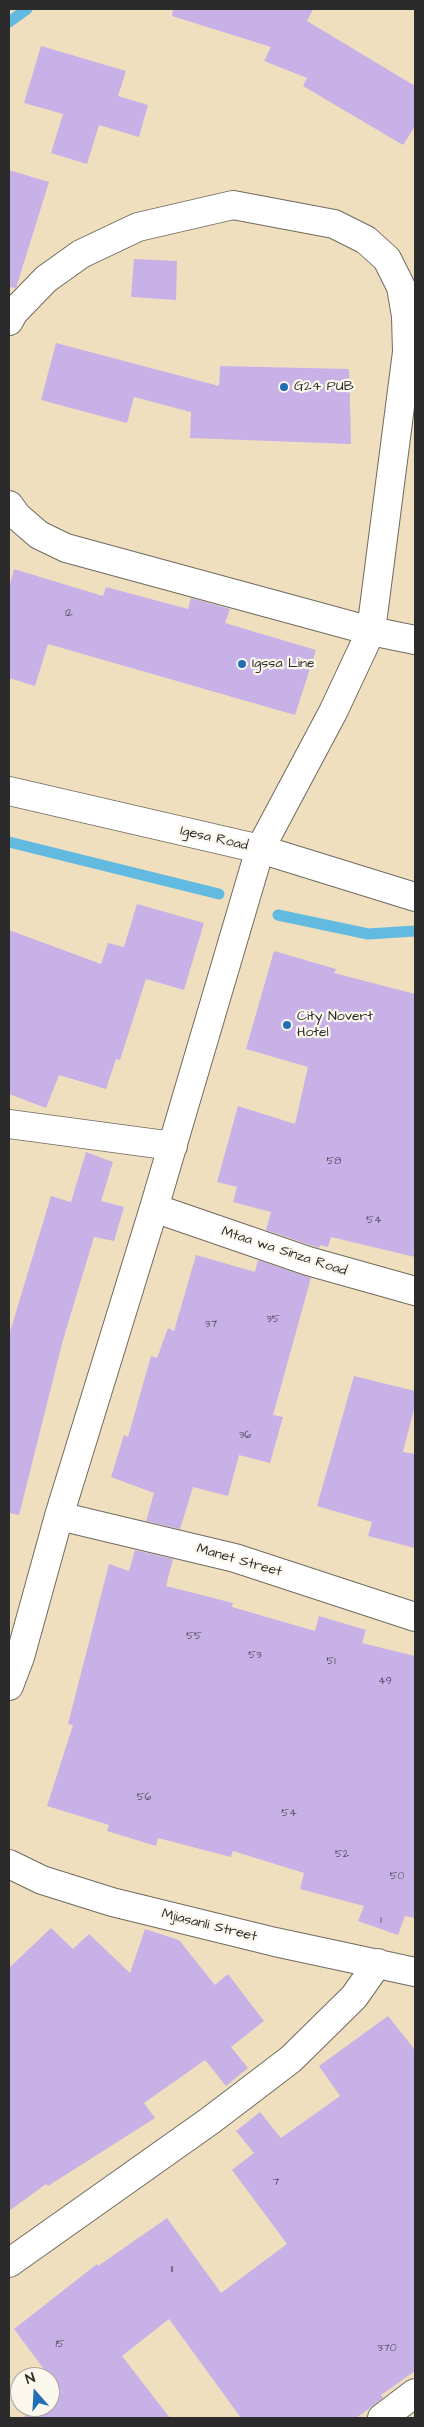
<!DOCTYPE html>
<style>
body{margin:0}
#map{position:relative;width:424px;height:2427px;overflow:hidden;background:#efdfbf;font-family:"Architects Daughter",sans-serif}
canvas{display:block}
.frame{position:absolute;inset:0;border:10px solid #2b2b2b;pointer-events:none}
.north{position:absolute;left:10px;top:2367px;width:50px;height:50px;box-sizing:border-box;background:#fbf7ec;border:1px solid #a8a59f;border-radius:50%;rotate:341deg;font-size:14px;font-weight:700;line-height:20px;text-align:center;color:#2b2b2b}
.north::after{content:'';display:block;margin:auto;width:18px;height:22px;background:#1f6fb2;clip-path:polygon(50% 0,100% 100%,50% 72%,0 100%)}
</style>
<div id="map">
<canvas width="424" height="2427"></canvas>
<div class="frame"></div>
<div class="north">N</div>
</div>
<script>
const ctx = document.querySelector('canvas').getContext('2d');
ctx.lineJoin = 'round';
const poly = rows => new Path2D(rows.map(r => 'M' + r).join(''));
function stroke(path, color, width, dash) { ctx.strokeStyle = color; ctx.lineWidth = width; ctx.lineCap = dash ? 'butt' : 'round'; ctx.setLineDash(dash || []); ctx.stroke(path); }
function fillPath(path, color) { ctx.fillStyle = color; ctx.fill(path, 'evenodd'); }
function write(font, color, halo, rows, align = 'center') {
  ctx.font = font + ' "Architects Daughter",sans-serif'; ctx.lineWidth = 4.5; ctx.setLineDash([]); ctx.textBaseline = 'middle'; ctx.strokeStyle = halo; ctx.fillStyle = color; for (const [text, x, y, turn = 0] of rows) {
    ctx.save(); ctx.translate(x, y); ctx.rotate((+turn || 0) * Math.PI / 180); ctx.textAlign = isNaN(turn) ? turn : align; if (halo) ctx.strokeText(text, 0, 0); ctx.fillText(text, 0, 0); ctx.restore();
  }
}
const stream = poly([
 [9,22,27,9],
 [9,842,219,894],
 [278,915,368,934,415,931]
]);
const building = poly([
 [173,9,313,9,307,21,415,86,415,126,403,145,303,86,307,78,264,61,271,47,172,16],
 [41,46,126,71,118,96,148,105,139,137,99,125,87,164,51,153,63,114,24,103],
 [9,170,49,182,16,288,9,287],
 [134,259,177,261,176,300,131,297],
 [56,343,219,386,220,366,349,369,351,444,190,438,191,412,134,397,127,423,41,400],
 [14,569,103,596,106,587,188,609,191,598,230,609,225,623,316,650,295,715,48,644,35,686,9,678,9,588],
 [137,904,204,923,184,990,146,979,120,1060,116,1059,106,1089,59,1075,46,1108,9,1094,9,930,101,964,108,943,124,947],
 [274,951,336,969,334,973,415,994,415,1257,331,1237,328,1247,320,1245,319,1248,266,1230,271,1212,233,1202,237,1187,217,1182,238,1106,295,1124,308,1067,246,1049],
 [86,1152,113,1162,101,1201,124,1207,114,1241,94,1237,63,1340,19,1515,9,1513,9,1335,51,1196,71,1202],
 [196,1255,255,1272,258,1260,311,1278,273,1415,283,1417,270,1463,239,1455,228,1496,193,1487,180,1529,146,1521,154,1493,111,1477,124,1435,128,1437,151,1356,157,1358,168,1328,174,1331],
 [354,1376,415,1391,415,1405,403,1452,415,1454,415,1548,368,1536,372,1522,317,1506],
 [135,1550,173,1559,166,1586,233,1603,232,1607,315,1631,319,1616,366,1630,362,1643,415,1656,415,1918,405,1916,398,1935,358,1921,364,1906,300,1889,304,1873,233,1851,231,1857,158,1838,156,1846,107,1831,109,1825,47,1806,73,1725,68,1724,109,1564,129,1571],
 [51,1928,73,1949,89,1934,130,1973,145,1929,179,1940,215,1985,228,1974,264,2021,231,2047,248,2068,226,2086,205,2060,144,2103,155,2118,48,2186,46,2184,9,2211,9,1968],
 [388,2016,415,2050,415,2371,381,2395,383,2398,356,2418,241,2418,169,2319,122,2356,170,2418,22,2418,38,2407,50,2407,50,2399,61,2392,14,2329,97,2264,98,2266,167,2218,221,2293,287,2244,232,2170,254,2153,236,2131,260,2112,281,2138,340,2096,319,2066]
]);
const minor = poly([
 [9,321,14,312,46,279,81,254,138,227,233,205,334,224,366,240,387,259,401,287,406,316,407,352,371,631,333,712,260,849,154,1208,59,1516,20,1657,9,1686],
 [9,505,17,516,39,535,66,548,371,631,415,640],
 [9,791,260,849,415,897],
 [9,1124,173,1146],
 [154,1208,308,1261,415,1291],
 [59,1516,235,1558,415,1617],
 [9,1864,42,1880,112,1902,275,1942,415,1972],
 [9,2263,211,2120,291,2059,354,1997,378,1963],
 [382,2418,415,2393]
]);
const markers = [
 [284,387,5,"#1f6fb2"],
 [242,664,5,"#1f6fb2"],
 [287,1025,5,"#1f6fb2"]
];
const numberNames = [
 ["12",69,614],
 ["58",334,1162],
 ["54",374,1221],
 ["35",273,1320],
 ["37",211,1325],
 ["36",245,1436],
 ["55",194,1637],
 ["53",255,1656],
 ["51",331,1662],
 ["49",385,1682],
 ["56",144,1798],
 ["54",289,1814],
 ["52",342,1855],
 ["50",397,1877],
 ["1",381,1921],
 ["7",276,2183],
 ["11",172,2270],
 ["15",60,2345],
 ["370",387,2349]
];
const poiNames = [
 ["G24 PUB",294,387],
 ["Igssa Line",252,664],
 ["City Novert",297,1017],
 ["Hotel",297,1033]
];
const streetNames = [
 ["Igesa Road",214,839,13],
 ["Mtaa wa Sinza Road",284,1252,18],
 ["Manet Street",239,1561,16],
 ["Mjiasanli Street",209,1926,14]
];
stroke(stream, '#63bae0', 11);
fillPath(building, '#c8b1e7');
stroke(minor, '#706a5f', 30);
stroke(minor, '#fff', 28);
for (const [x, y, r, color] of markers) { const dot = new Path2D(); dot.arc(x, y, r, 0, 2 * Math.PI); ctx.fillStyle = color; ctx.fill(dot); stroke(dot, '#fbf7ec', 2); }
write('11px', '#524c5a', null, numberNames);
write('14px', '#2b2b2b', '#fbf7ec', poiNames, 'left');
write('14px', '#2b2b2b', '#fbf7ec', streetNames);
</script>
